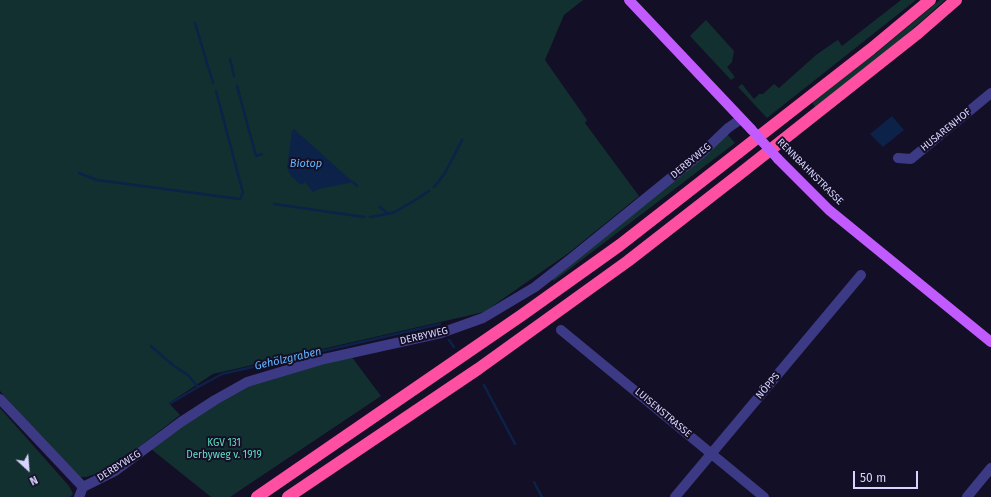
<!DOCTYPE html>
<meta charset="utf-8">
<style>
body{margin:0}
#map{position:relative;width:991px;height:497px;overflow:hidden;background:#130f26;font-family:"Fira Sans",sans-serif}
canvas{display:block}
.north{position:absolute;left:8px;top:449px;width:40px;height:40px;-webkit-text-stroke:3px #130f26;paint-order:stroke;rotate:154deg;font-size:11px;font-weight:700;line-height:16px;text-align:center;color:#d9d4ff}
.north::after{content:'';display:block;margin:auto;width:14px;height:18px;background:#d9d4ff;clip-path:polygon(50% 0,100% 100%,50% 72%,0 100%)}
.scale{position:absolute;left:853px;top:471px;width:65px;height:18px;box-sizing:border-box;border:2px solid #d9d4ff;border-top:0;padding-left:5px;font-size:12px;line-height:14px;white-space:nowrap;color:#d9d4ff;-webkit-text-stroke:3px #130f26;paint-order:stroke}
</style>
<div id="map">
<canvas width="991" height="497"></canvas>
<div class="north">N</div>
<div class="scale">50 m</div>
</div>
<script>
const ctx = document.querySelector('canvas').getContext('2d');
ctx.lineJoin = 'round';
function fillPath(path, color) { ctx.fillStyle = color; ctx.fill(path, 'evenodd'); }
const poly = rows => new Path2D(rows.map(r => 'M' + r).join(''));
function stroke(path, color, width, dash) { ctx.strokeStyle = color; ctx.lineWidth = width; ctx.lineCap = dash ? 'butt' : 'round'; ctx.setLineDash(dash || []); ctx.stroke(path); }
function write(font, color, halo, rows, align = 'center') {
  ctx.font = font + ' "Fira Sans",sans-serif'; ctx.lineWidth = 4; ctx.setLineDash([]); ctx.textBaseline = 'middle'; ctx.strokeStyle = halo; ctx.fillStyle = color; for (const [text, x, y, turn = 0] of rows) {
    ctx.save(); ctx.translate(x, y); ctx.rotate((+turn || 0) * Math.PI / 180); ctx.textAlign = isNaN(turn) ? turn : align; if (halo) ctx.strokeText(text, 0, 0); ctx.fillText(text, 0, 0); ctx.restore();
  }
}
const green = poly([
 [0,0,583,0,564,15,545,60,587,120,585,123,639,196,570,252,484,312,213,374,169,403,180,415,166,426,118,463,99,473,86,477,78,477,73,472,0,391],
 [901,0,916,0,767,118,738,87,742,84,754,99,759,94,763,94,774,84,779,88,816,55,836,41,838,40,842,46],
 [940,0,945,0,890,49,815,107,812,102,876,53],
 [706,20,734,51,732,62,727,67,735,77,731,80,690,36],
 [727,134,735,143,554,281,550,279],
 [351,356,381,396,230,497,211,497,151,449,181,425,255,382],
 [0,408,69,486,73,494,70,497,0,497]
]);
const water = poly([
 [892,116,904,130,883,147,870,134],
 [294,129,353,182,319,189,313,192,305,182,301,185,291,176,287,168,292,131]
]);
const stream = poly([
 [195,23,213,83],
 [230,59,234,76],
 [237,86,256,156,262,154],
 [79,173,97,180,240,199,243,193,216,91],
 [353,182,357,186],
 [434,187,445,173,462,140],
 [274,204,364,217],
 [380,207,387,213],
 [370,217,382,215,395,212,417,199,429,191],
 [449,340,454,347],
 [151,346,174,366,188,375,198,387,222,374,440,324],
 [484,385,515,444],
 [171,403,198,387],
 [534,482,542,497]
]);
const minor = poly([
 [898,158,911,159,991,93],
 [561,330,764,497],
 [0,399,83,487],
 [79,497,83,487,115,471,181,422,215,400,247,382,324,359,441,333,483,318,535,287,572,258,704,151,728,128,741,119],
 [675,497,861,275],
 [967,497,991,468]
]);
const major = poly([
 [629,0,751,129],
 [778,159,829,210,991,342]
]);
const highway = poly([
 [257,497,522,315,620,245,871,49,930,0],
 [288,497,478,369,628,261,741,173,918,33,956,0]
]);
const majorBridge = poly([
 [751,129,778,159]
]);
const streetNames = [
 ["HUSARENHOF",946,130,-39],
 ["DERBYWEG",691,161,-40],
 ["RENNBAHNSTRASSE",810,172,45],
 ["DERBYWEG",424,336,-13],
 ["NÖPPS",768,386,-50],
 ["LUISENSTRASSE",663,413,40],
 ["DERBYWEG",119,466,-32]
];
const parkNames = [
 ["KGV 131",224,443],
 ["Derbyweg v. 1919",224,455]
];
const waterNames = [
 ["Biotop",306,164],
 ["Gehölzgraben",288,359,-13]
];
fillPath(green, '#12302f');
fillPath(water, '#0c2248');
stroke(stream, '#0c2248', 2.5);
stroke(minor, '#3d3a85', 10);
stroke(major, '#c25bff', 10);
stroke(highway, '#ff4fa3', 12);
stroke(majorBridge, '#c25bff', 10);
write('10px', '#d9d4ff', '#130f26', streetNames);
write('10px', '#5fe0c0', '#130f26', parkNames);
write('italic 11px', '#62b6ff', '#130f26', waterNames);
</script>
